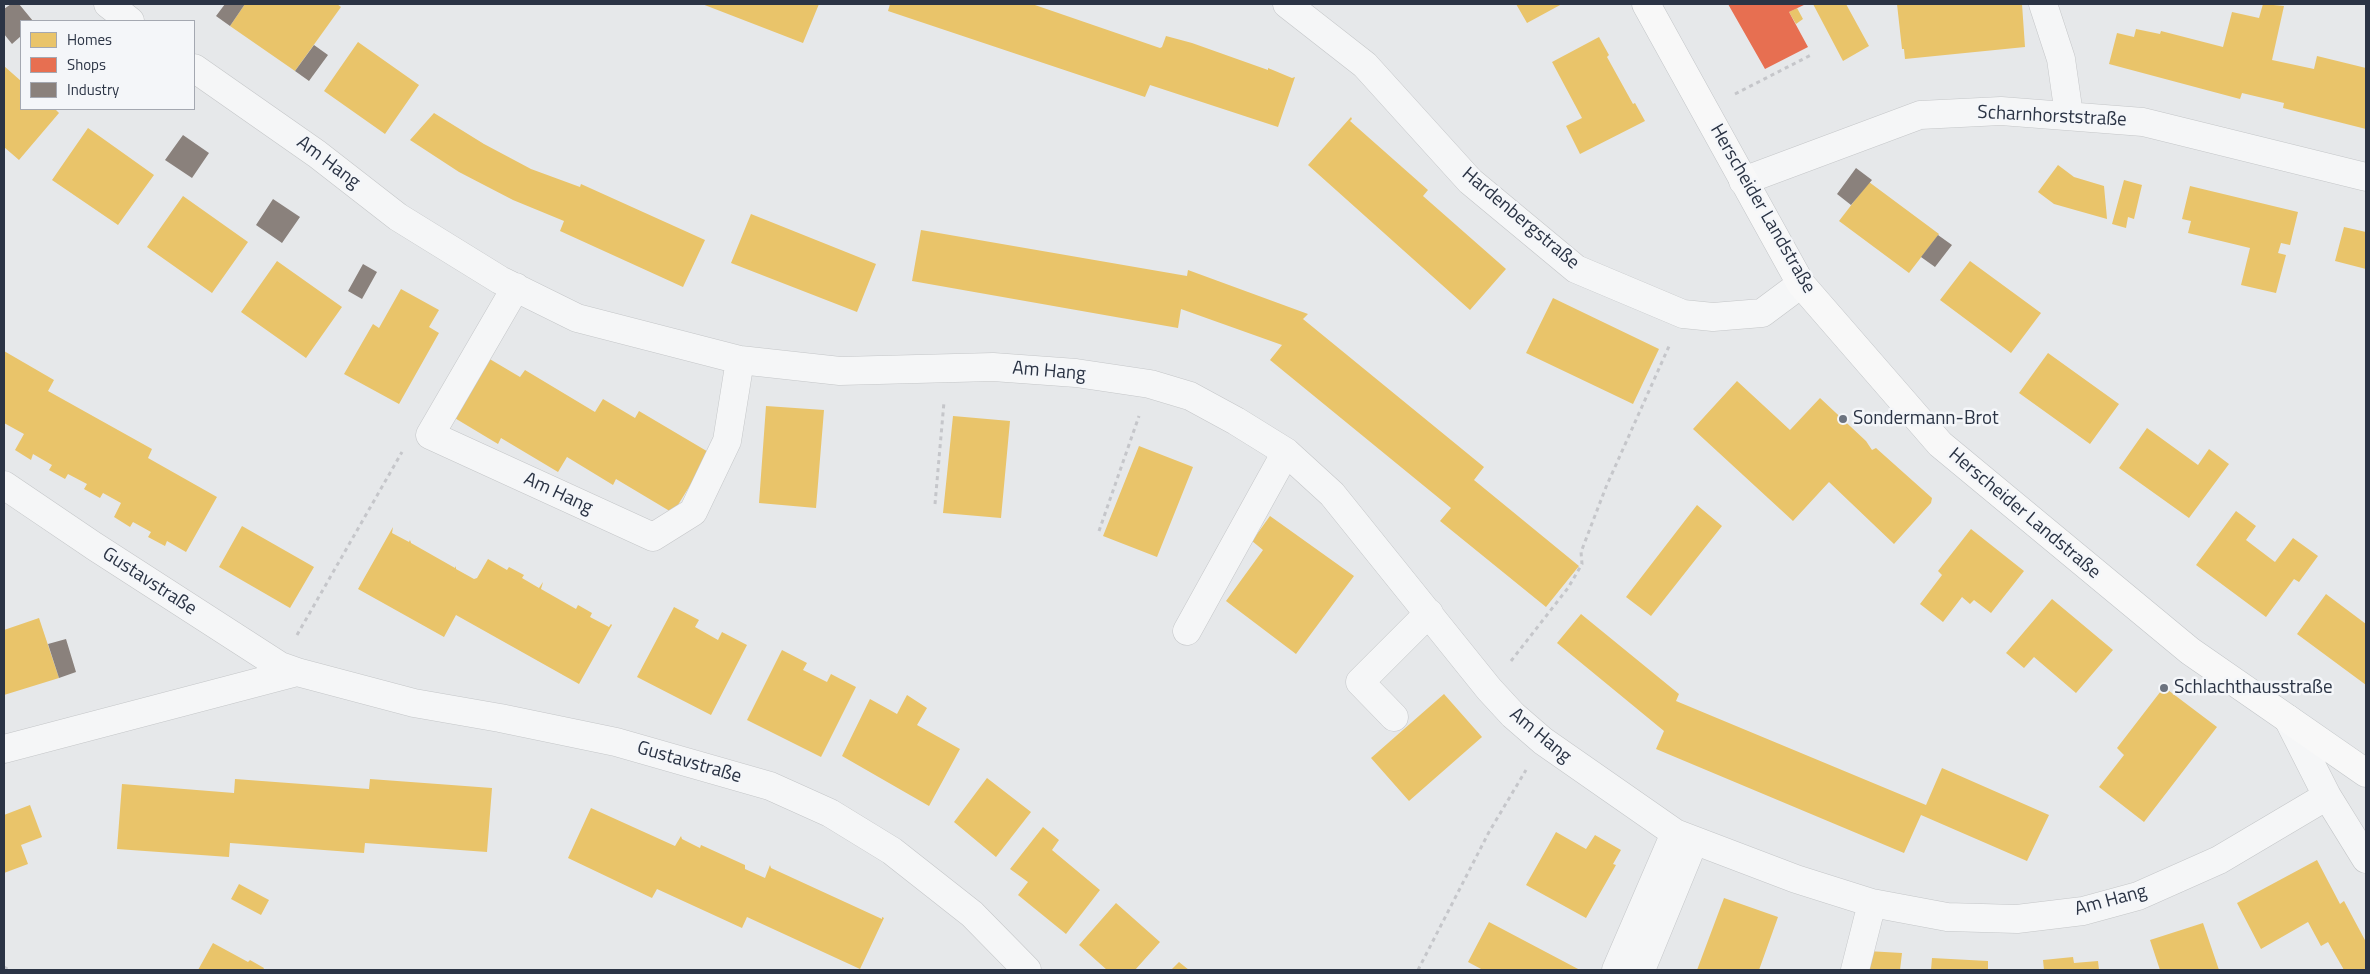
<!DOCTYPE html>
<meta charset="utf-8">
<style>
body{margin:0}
#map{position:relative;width:2370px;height:974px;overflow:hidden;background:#e6e8ea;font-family:"Titillium Web",sans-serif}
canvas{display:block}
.frame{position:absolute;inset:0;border:5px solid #2b3445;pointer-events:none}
.legend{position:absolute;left:20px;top:20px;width:175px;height:90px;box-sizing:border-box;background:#f4f6f9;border:1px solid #a4a8b1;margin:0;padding:6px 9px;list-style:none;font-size:15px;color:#2b3445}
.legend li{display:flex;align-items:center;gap:10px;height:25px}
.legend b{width:25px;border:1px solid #a4a8b1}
</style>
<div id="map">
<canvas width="2370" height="974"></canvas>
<div class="frame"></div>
<ul class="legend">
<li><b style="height:14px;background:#e9c46a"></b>Homes</li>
<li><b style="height:14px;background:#e76f51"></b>Shops</li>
<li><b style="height:14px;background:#8a817c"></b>Industry</li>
</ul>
</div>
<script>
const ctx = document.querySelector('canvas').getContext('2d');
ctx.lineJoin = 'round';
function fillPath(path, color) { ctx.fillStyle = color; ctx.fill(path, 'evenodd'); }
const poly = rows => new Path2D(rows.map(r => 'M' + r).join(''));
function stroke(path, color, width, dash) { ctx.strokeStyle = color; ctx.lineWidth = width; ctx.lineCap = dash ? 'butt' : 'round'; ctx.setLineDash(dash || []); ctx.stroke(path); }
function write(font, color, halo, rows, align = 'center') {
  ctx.font = font + ' "Titillium Web",sans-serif'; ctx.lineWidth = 5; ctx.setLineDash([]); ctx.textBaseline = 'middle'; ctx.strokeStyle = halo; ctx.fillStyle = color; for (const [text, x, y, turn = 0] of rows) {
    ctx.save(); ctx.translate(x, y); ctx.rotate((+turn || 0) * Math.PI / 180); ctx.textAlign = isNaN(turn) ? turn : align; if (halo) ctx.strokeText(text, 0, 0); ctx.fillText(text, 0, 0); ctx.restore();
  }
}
const homes = poly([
 [245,4,337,4,341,7,295,71,230,26],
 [702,4,819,4,803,43],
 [890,4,1032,4,1160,48,1162,47,1166,36,1192,43,1268,70,1268,68,1292,78,1295,77,1278,127,1150,85,1145,97,888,11],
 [1516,4,1562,4,1527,23],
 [1813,4,1846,4,1869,46,1843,61],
 [1897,4,2022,4,2025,47,1905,59,1904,49,1902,49],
 [2263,4,2284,6,2272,60,2314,69,2317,56,2366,68,2366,129,2283,108,2284,103,2242,93,2240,99,2109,64,2117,33,2134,37,2136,29,2160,34,2161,31,2223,47,2232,12,2259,18],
 [1797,8,1803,19,1796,24,1789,12],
 [1599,37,1609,55,1607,57,1633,104,1635,103,1645,121,1580,154,1566,126,1582,118,1552,62],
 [358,42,419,85,385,134,324,91],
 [4,66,21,81,21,109,55,109,59,113,19,160,4,147],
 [434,113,484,144,531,169,580,187,581,184,705,240,683,287,560,231,564,221,513,200,459,172,410,140],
 [1351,117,1352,119,1350,121,1428,190,1423,196,1506,269,1470,310,1308,165],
 [88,128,154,175,118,225,52,180],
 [2058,165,2074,177,2104,186,2107,219,2054,204,2038,192],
 [2124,180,2142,185,2134,219,2128,217,2126,228,2112,224],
 [1869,182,1939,234,1909,273,1839,221],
 [2190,186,2298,212,2290,245,2281,243,2278,253,2286,255,2276,293,2241,285,2250,248,2188,233,2191,221,2182,219],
 [183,196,248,242,212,293,147,247],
 [751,214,876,264,857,312,731,263],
 [2344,227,2366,232,2366,269,2335,261],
 [921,230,1187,276,1188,270,1308,314,1303,319,1484,467,1474,480,1579,566,1546,607,1440,521,1451,508,1270,360,1282,345,1181,309,1178,328,912,281],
 [277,261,342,307,306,358,241,312],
 [1970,261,2041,313,2011,353,1940,300],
 [401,289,439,310,429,327,439,333,399,404,344,374,373,324,379,328],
 [1553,298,1659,349,1633,404,1526,353],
 [4,351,54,380,48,391,152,449,148,458,217,497,186,552,167,541,165,546,148,537,151,532,133,522,130,527,114,517,121,503,103,493,100,498,84,489,87,484,68,474,65,479,49,470,52,465,33,454,31,460,15,450,24,434,4,423],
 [2048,353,2119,404,2090,444,2019,393],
 [488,358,520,377,525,370,595,412,603,399,635,418,639,411,710,453,673,513,616,479,613,485,567,457,558,472,501,438,498,444,453,417],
 [1737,381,1790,430,1820,398,1866,441,1872,450,1876,448,1932,498,1931,503,1894,544,1829,482,1793,521,1693,429],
 [766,406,824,410,816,508,759,503],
 [953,416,1010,421,1001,518,943,513],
 [2147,428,2198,465,2209,449,2229,464,2189,518,2119,468],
 [1139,446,1193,467,1157,557,1103,536],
 [1697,505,1722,526,1651,616,1626,597],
 [2236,511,2256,526,2246,540,2275,562,2293,538,2318,556,2299,582,2294,579,2266,617,2196,565],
 [1270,516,1354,576,1296,654,1226,601,1263,550,1252,541],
 [242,526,314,567,290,608,219,567],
 [393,527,392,533,409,542,410,540,411,543,455,568,456,566,456,569,474,579,477,578,488,559,507,570,509,567,524,575,522,578,539,588,543,582,541,589,576,609,578,605,592,613,590,617,609,627,611,624,612,625,579,684,456,615,444,637,358,589],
 [1971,529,2024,571,1991,613,1974,600,1970,604,1962,597,1943,622,1920,604,1942,575,1938,571],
 [2326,594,2366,624,2366,685,2297,634],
 [2052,599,2113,650,2076,693,2034,657,2024,668,2006,653],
 [674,607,699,620,695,627,718,640,722,632,747,645,711,715,637,677],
 [1581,614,1679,694,1676,701,1926,805,1942,768,2049,815,2027,861,1921,815,1904,853,1656,749,1664,731,1557,643],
 [39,618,59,678,4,695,4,630],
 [782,650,807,663,803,670,827,682,831,674,856,687,821,757,747,720],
 [2164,687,2217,727,2144,822,2099,787,2124,755,2117,748],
 [1444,694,1482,737,1409,801,1371,758],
 [907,695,927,708,917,725,960,749,929,806,842,756,870,699,897,714],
 [987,778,1031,812,996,857,954,822],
 [235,779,369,789,370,779,492,788,487,852,365,843,364,853,230,843,229,857,117,849,122,784,234,793],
 [30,805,42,837,21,845,28,864,4,873,4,815],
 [591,808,675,846,681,836,682,839,700,848,701,845,745,865,745,869,765,878,770,865,771,868,882,919,882,917,884,918,860,969,747,917,742,928,657,889,652,898,568,858],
 [1043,827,1059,840,1052,850,1100,890,1066,934,1018,895,1028,882,1010,869],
 [1556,832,1586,849,1595,835,1621,850,1613,864,1616,865,1586,918,1526,885],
 [2317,860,2340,904,2344,901,2366,942,2366,970,2344,970,2328,942,2321,946,2308,922,2261,949,2237,903],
 [239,884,269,900,261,915,231,899],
 [1724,898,1778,917,1759,970,1697,970],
 [1116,903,1160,942,1135,970,1107,970,1079,945],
 [1489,922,1580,970,1483,970,1468,962],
 [2203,923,2219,970,2160,970,2150,940],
 [213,943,248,962,250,960,264,968,263,970,198,970],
 [1867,951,1902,953,1900,970,1866,970],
 [2073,957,2074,963,2098,961,2099,970,2044,970,2043,960],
 [1932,958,1988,961,1988,970,1931,970],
 [1179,962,1189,970,1171,970]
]);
const shops = poly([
 [1728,4,1806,4,1789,12,1808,47,1765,69]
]);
const industry = poly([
 [11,4,19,4,33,21,21,21,21,36,12,44,4,34,4,9],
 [225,4,245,4,230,26,216,16],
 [314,45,328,55,309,81,295,71],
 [183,135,209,153,192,178,165,160],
 [1856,168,1872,180,1851,205,1837,194],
 [273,199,300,217,282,243,256,225],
 [1938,235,1952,245,1935,267,1921,257],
 [363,264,377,272,362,299,348,291],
 [66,639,76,672,59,678,48,644]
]);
const path = poly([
 [1735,94,1813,54],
 [935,504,944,402],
 [1099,531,1139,416],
 [297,635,402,452],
 [1511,661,1568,588,1582,564,1581,552,1606,487,1670,344],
 [4,967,9,970],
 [1418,970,1489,832,1526,770]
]);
const minor = poly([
 [108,4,130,21],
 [1287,4,1365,65,1470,181,1576,269,1683,314,1713,317,1762,313,1801,284],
 [2043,4,2061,59,2069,115],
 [194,68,317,154,398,217,500,280,577,318,740,360,840,371,993,367,1076,373,1150,384,1190,396,1236,421,1286,452,1332,494,1489,689,1513,715,1543,741,1675,833,1796,879,1872,903,1947,917,2017,919,2083,911,2138,896,2219,860,2327,796],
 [1743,181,1920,115,2001,111,2143,122,2366,177],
 [516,287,430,435,653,537,693,512,727,441,740,360],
 [4,485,94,546,280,666,297,672],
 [1187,631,1286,452],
 [1394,717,1360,682,1429,613],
 [2288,719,2327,796,2366,859],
 [4,749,297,672,414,703,500,718,616,742,770,786,830,813,892,851,972,914,1027,970],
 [1616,970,1675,833],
 [1641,970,1694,841],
 [1855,970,1872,903]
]);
const major = poly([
 [1646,4,1801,284,1940,444,2190,651,2366,773]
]);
const markers = [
 [1843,419,5,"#6c737f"],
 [2164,688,5,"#6c737f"]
];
const streetNames = [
 ["Scharnhorststraße",2052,117,3],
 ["Am Hang",328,163,37],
 ["Herscheider Landstraße",1762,209,60],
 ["Hardenbergstraße",1520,219,40],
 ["Am Hang",1049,372,5],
 ["Am Hang",558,494,25],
 ["Herscheider Landstraße",2024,514,40],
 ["Gustavstraße",149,582,33],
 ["Am Hang",1540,736,40],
 ["Gustavstraße",689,763,16],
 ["Am Hang",2111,901,-15]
];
const poiNames = [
 ["Sondermann-Brot",1853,419],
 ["Schlachthausstraße",2174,688]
];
fillPath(homes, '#e9c46a');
fillPath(shops, '#e76f51');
fillPath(industry, '#8a817c');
stroke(minor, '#c4c6c8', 29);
stroke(major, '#c2c5c8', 29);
stroke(path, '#c5c6ca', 3, [4, 4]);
stroke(minor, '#f5f6f7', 28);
stroke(major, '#f8f8f8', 28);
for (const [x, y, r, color] of markers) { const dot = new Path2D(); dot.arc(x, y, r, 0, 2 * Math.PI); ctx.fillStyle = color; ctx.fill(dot); stroke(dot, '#f4f6f9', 2); }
write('19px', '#2b3445', '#f4f6f9', streetNames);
write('19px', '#2b3445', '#f4f6f9', poiNames, 'left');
</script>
